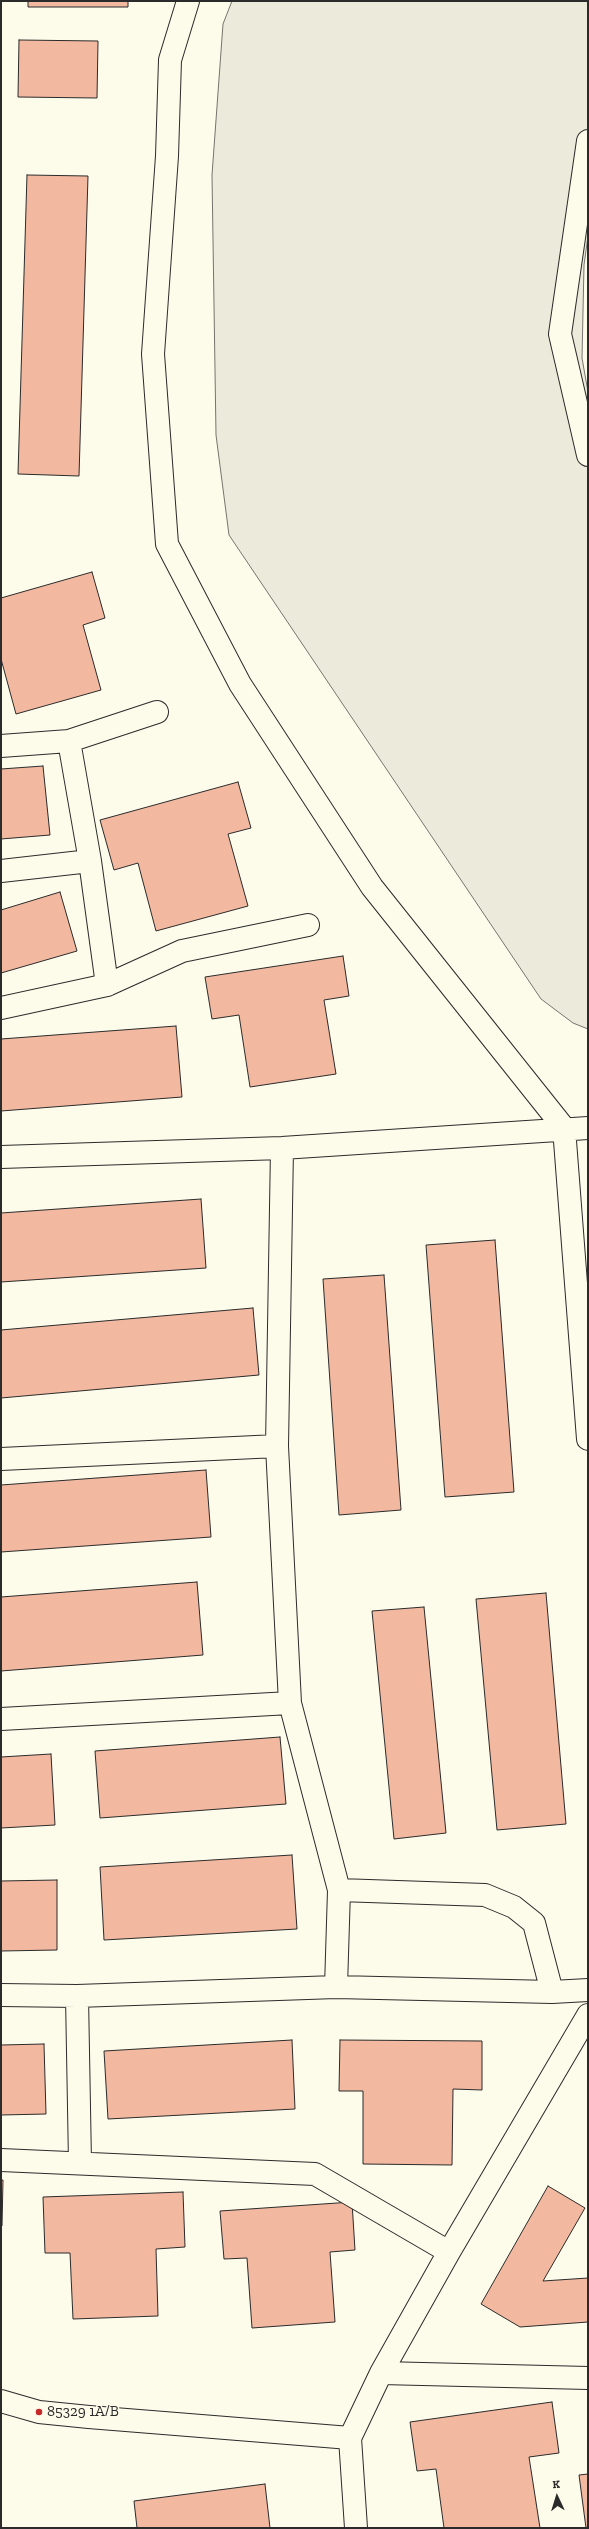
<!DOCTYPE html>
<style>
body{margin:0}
#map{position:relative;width:589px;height:2529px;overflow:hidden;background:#fdfbea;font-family:"Zilla Slab",serif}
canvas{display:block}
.frame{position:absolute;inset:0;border:2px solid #2b2b2b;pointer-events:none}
.north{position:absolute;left:537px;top:2477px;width:40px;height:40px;-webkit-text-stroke:3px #fdfbea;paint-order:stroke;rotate:356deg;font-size:11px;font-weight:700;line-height:16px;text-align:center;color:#2b2b2b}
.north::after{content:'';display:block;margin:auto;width:14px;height:18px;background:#2b2b2b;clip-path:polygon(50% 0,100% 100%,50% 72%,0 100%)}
</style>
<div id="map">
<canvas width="589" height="2529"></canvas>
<div class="frame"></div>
<div class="north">K</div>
</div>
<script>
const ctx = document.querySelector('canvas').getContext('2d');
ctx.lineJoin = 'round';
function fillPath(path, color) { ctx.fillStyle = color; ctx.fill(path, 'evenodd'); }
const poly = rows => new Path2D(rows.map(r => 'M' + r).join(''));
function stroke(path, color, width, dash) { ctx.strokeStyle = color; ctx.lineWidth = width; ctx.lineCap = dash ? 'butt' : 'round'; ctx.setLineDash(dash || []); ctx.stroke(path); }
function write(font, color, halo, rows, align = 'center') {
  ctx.font = font + ' "Zilla Slab",serif'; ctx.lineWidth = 3; ctx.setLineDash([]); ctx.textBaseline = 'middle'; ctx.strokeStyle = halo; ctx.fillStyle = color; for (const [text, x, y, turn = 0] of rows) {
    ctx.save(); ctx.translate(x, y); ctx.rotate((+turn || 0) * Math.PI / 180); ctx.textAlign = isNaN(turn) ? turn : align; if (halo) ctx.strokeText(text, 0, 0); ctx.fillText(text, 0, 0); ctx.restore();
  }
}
const green = poly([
 [232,1,588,1,588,236,584,265,582,358,588,392,588,1029,573,1023,541,999,229,535,216,435,212,175,223,24,232,1]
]);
const building = poly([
 [28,1,128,1,128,7,28,7,28,1],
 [19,40,98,41,97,98,18,97,19,40],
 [27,175,88,176,79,476,18,474,27,175],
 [92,572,105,618,83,625,101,690,16,714,1,659,1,598,92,572],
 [43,766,50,835,1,839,1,769,43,766],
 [238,782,251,828,228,834,248,906,156,931,138,863,114,870,100,820,238,782],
 [60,892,77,951,1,973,1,910,60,892],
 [343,956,349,996,324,1000,336,1074,250,1087,239,1015,212,1019,205,977,343,956],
 [176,1026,182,1097,1,1111,1,1039,176,1026],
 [201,1199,206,1268,1,1282,1,1213,201,1199],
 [495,1240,514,1492,445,1497,426,1245,495,1240],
 [384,1275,401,1510,339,1515,323,1279,384,1275],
 [253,1308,259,1375,1,1398,1,1330,253,1308],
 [206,1470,211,1537,1,1552,1,1485,206,1470],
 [197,1582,203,1655,1,1671,1,1597,197,1582],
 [546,1593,566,1824,497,1830,476,1599,546,1593],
 [424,1607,446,1833,394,1839,372,1611,424,1607],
 [280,1737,286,1804,100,1818,95,1751,280,1737],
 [51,1754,55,1825,1,1828,1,1757,51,1754],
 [292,1855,297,1929,104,1940,100,1867,292,1855],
 [57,1880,57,1950,1,1951,1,1881,57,1880],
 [292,2040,295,2109,108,2119,104,2051,292,2040],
 [340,2040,482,2041,482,2090,453,2089,452,2165,363,2164,363,2091,339,2091,340,2040],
 [44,2044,46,2114,1,2115,1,2045,44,2044],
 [1,2180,3,2180,2,2226,1,2226,1,2180],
 [548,2186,585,2208,543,2281,588,2278,588,2322,520,2327,481,2304,548,2186],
 [183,2192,185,2247,156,2249,158,2316,73,2319,70,2253,45,2253,43,2197,183,2192],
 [352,2202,355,2250,330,2252,335,2322,252,2328,247,2258,224,2259,220,2211,352,2202],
 [552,2402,559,2453,529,2457,540,2528,444,2528,436,2469,417,2471,410,2422,552,2402],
 [588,2474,588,2528,586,2528,579,2475,588,2474],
 [265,2484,270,2528,137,2528,134,2501,265,2484]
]);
const minor = poly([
 [188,1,170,60,167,156,153,354,167,544,240,684,372,887,564,1128,588,1439],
 [588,141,560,334,588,455],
 [69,741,90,861,107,985],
 [1,746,69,741,157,712],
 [1,871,90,861],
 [1,1008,107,985,182,951,308,925],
 [1,1157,282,1148,588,1128],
 [277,1446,282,1148],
 [1,1459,277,1446,290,1703,339,1890,336,1987],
 [1,1719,290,1703],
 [339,1890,485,1895,514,1907,534,1923,552,1992],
 [1,1995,77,1996,336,1987,552,1992,588,1990],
 [77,1996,80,2163],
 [1,2160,315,2174,449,2252],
 [381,2373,588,2378],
 [1,2401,39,2412,89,2417,350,2438],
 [356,2528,350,2438,381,2373,449,2252,588,2015]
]);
const markers = [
 [39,2412,4,"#c62828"]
];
const poiNames = [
 ["85329 1A/B",47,2412]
];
fillPath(green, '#ecebdb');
stroke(green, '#74746e', 1);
fillPath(building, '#f2b8a0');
stroke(building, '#2b2b2b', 1);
stroke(minor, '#2b2b2b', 24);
stroke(minor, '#fdfbea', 22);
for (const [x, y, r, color] of markers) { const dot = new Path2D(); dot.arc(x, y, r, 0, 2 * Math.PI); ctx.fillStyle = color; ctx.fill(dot); stroke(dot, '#fdfbea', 1.5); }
write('15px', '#2b2b2b', '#fdfbea', poiNames, 'left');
</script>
